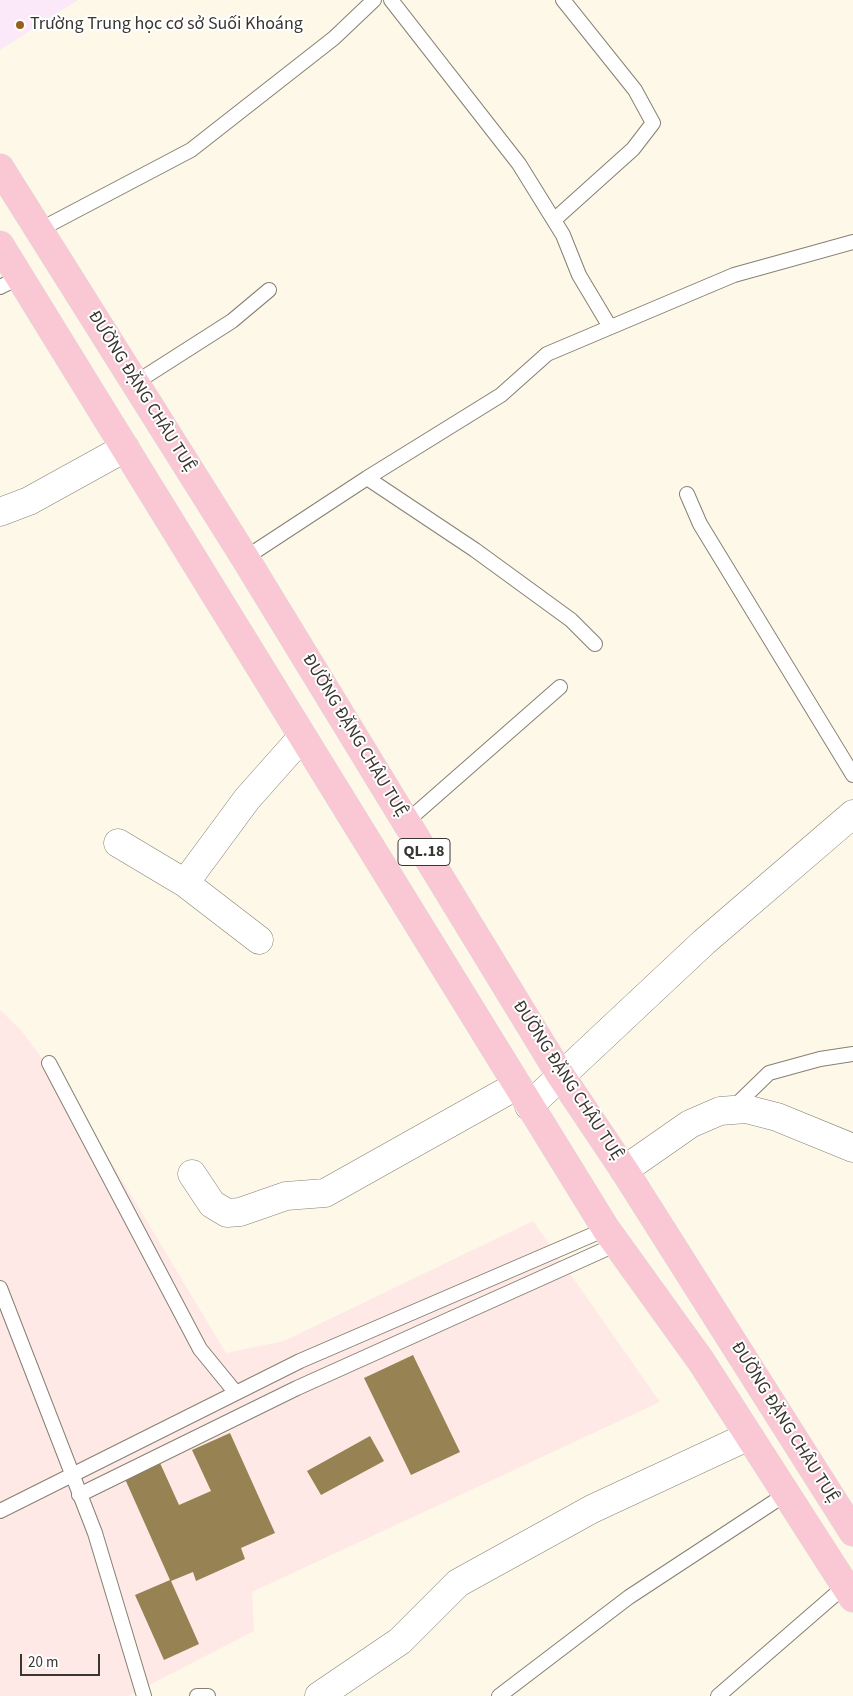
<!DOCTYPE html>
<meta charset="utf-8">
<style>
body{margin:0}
#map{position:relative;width:853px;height:1696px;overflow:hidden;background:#fef8e9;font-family:"Source Sans 3",sans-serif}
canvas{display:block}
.scale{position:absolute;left:20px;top:1654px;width:80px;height:22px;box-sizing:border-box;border:2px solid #383630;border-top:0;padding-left:6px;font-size:15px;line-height:18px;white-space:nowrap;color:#383630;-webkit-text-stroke:4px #fff;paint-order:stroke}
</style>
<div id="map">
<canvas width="853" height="1696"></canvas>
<div class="scale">20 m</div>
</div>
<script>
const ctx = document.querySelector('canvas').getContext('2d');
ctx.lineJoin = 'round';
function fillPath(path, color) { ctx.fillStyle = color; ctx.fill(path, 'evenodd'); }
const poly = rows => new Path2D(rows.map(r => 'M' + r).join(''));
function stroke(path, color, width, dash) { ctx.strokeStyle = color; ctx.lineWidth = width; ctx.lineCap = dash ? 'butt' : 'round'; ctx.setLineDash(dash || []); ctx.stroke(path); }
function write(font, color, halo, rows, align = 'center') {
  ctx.font = font + ' "Source Sans 3",sans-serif'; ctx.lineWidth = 4; ctx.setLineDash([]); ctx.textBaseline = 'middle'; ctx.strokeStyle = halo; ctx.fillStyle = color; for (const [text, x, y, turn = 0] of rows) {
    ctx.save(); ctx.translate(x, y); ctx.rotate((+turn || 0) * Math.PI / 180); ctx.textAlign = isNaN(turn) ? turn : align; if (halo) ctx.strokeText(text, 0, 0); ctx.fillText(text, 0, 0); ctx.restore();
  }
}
const industrial = poly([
 [0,1010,20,1029,77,1105,226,1353,284,1341,533,1221,660,1402,252,1592,254,1631,128,1696,0,1696]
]);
const education = poly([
 [0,0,78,0,0,50]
]);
const building = poly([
 [413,1355,460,1452,411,1475,364,1378],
 [230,1433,275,1533,241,1548,245,1559,196,1581,193,1572,171,1581,199,1644,164,1660,135,1595,170,1580,125,1479,160,1463,179,1505,211,1491,192,1450],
 [370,1436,384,1461,321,1495,307,1471]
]);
const service = poly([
 [391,0,519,164,563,235,579,275,610,327],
 [554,220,633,149,653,123,635,90,563,0],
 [39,230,191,150,334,38,374,0],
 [0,287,20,277],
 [135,383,232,321,269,290],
 [367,478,475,550,571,620,595,644],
 [687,494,700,524,853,775],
 [245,558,367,478,501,395,547,354,734,275,853,242],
 [406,822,560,687],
 [49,1063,200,1349,236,1393],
 [733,1108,769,1073,820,1059,853,1054],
 [0,1288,95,1533,144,1696],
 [79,1495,297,1388,617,1244],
 [0,1511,300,1361,606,1229],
 [197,1696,208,1696],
 [499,1696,629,1597,786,1494],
 [718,1696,845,1586]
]);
const minor = poly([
 [0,512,29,501,125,448],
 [118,843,185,883,259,940],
 [185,883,247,799,302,737],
 [529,1106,704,942,853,814],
 [624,1170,690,1124,720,1111,746,1109,777,1117,853,1148],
 [192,1174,212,1204,227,1213,240,1212,286,1196,325,1193,516,1086],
 [319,1696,400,1641,458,1583,592,1509,749,1436]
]);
const primary = poly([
 [0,168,245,558,561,1076,624,1170,853,1532],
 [0,245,606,1229,701,1361,853,1598]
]);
const markers = [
 [20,25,5,"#98601c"]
];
const shields = [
 [424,852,52]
];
const shieldNames = [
 ["QL.18",424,852]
];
const poiNames = [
 ["Trường Trung học cơ sở Suối Khoáng",30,25]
];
const streetNames = [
 ["ĐƯỜNG ĐẶNG CHÂU TUỆ",141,392,58],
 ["ĐƯỜNG ĐẶNG CHÂU TUỆ",354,736,59],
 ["ĐƯỜNG ĐẶNG CHÂU TUỆ",567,1081,57],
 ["ĐƯỜNG ĐẶNG CHÂU TUỆ",784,1423,58]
];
fillPath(industrial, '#fee9e6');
fillPath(education, '#fbe8f8');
fillPath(building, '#968253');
stroke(service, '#868073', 16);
stroke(minor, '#868073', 29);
stroke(primary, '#dbdbda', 29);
stroke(service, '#fff', 14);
stroke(minor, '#fff', 28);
stroke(primary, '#fac7d4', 28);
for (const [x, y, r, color] of markers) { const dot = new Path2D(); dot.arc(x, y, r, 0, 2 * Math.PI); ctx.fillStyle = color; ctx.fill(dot); stroke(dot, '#fff', 2); }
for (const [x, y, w] of shields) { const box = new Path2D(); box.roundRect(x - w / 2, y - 13.5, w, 27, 4); ctx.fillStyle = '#fff'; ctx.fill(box); stroke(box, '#383630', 1); }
write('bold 16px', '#383630', null, shieldNames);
write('18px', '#383630', '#fff', poiNames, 'left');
write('18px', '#383630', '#fff', streetNames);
</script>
